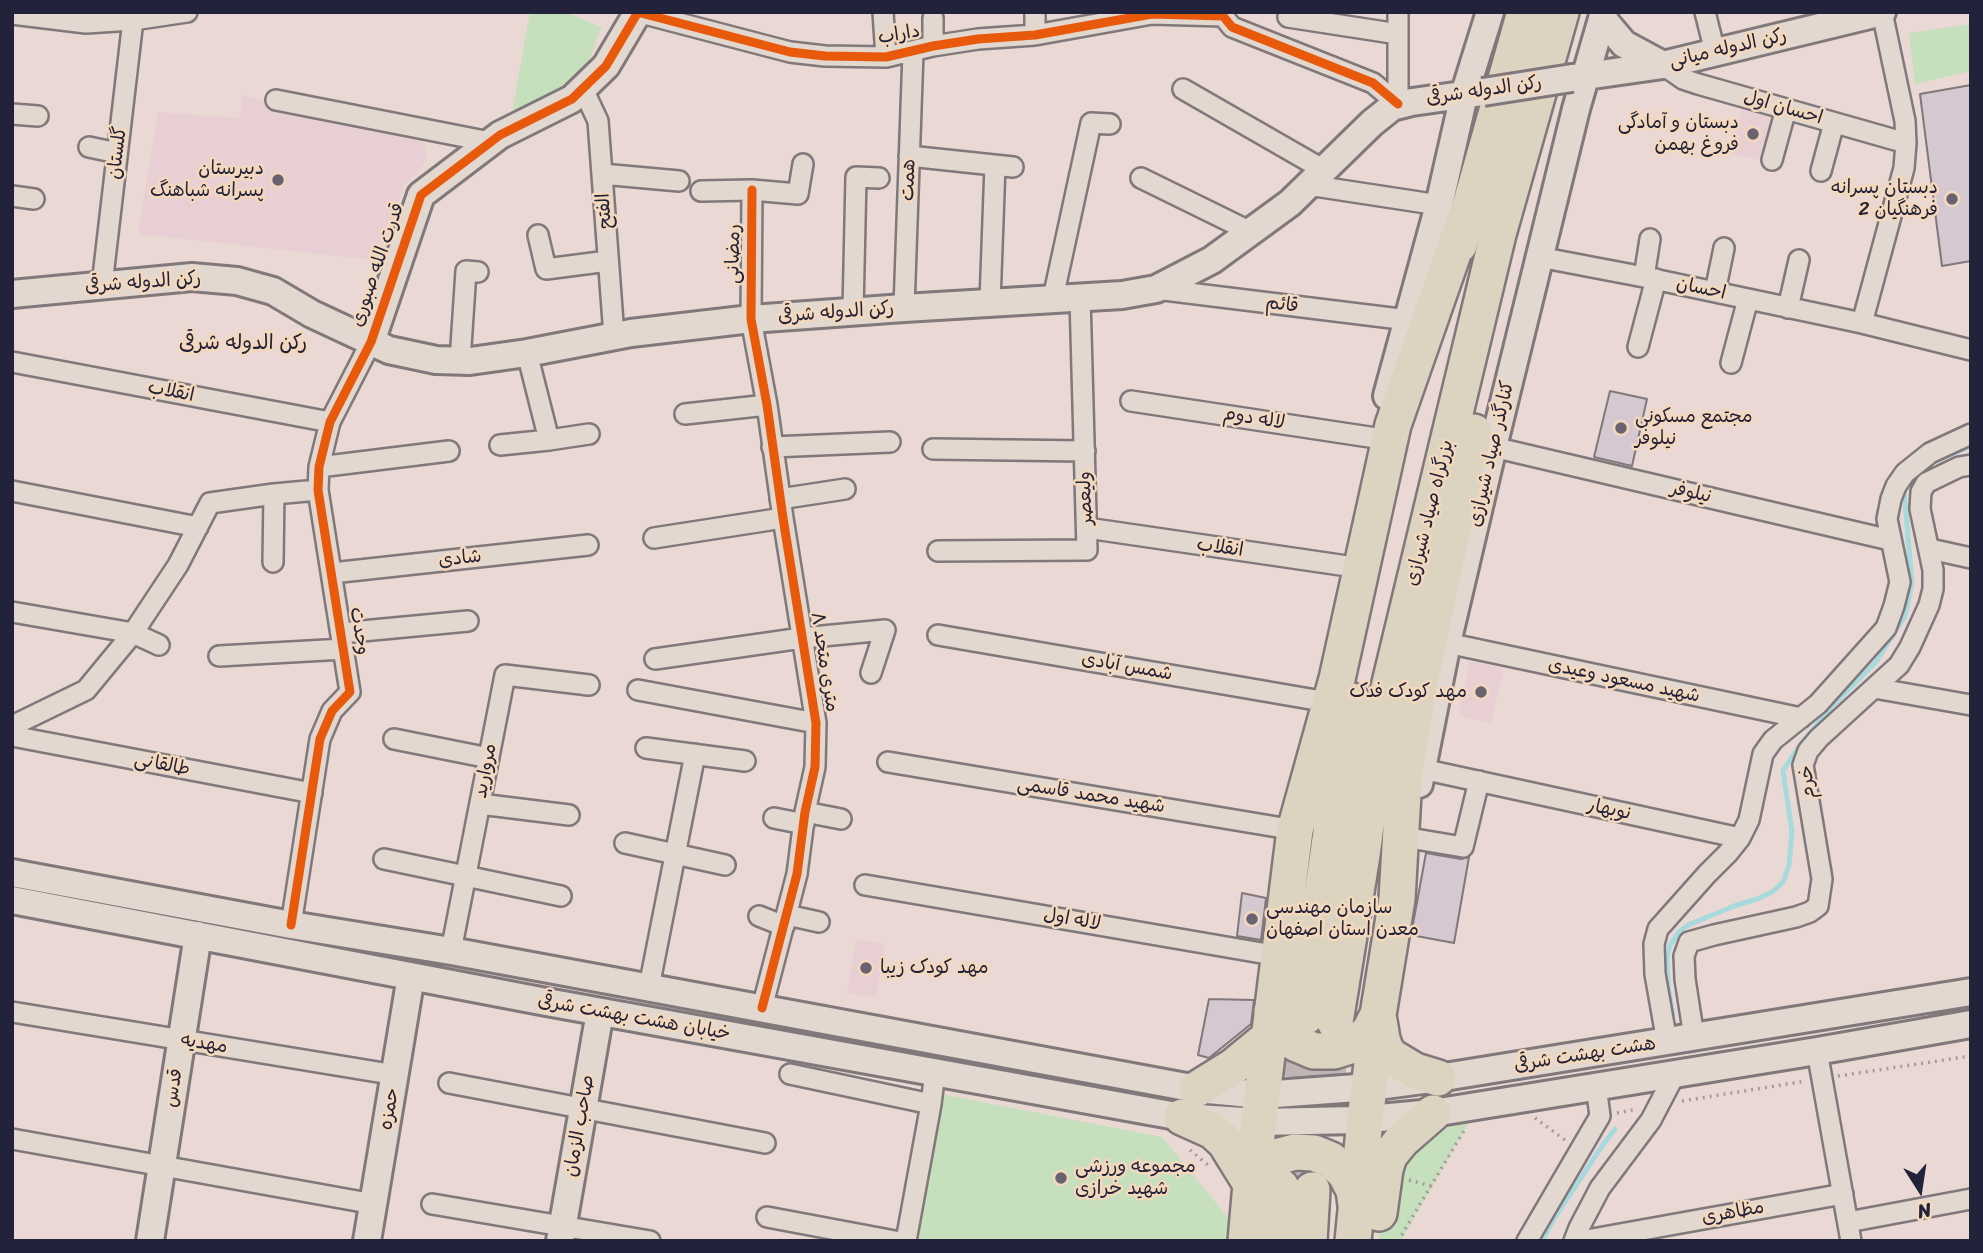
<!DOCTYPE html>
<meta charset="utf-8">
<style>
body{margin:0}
#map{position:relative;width:1983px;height:1253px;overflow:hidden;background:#e9d8d4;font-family:Sriracha,sans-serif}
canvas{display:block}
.frame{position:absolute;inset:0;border:14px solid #22223b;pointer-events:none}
.north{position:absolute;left:1885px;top:1155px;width:70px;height:70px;-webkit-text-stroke:5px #f4d8bb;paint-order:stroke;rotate:168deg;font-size:19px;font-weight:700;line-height:28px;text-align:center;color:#22223b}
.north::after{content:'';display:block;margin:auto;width:24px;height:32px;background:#22223b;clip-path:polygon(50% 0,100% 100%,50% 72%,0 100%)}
</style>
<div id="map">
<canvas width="1983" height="1253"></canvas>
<div class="frame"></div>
<div class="north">N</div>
</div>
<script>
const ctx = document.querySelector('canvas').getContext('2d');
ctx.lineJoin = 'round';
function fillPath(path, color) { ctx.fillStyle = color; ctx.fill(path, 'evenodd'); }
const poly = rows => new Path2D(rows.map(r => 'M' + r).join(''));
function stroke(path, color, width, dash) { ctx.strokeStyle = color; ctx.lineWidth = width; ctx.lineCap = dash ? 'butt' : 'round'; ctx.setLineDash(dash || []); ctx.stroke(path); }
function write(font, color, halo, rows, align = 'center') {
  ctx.font = font + ' Sriracha,"Playpen Sans Arabic",sans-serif'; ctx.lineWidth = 5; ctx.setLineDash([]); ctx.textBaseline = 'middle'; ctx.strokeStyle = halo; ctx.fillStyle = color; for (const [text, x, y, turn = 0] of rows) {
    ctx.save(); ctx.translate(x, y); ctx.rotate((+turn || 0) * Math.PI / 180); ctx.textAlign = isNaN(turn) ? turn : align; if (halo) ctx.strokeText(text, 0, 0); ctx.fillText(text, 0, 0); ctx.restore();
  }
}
const built = poly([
 [243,95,424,143,427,160,416,175,403,186,384,261,138,234,158,112,239,118],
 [1742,106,1775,114,1764,161,1730,153],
 [1470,661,1504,669,1491,723,1458,715],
 [856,939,885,944,876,998,847,993]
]);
const green = poly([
 [530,12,566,12,601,27,581,83,511,119],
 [1971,24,1971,71,1915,84,1909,33],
 [941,1094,1162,1137,1230,1220,1228,1241,915,1241],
 [1470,1120,1401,1241,1378,1241,1393,1161,1425,1131]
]);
const stream = poly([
 [1929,464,1971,446],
 [1673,1016,1668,984,1667,958,1670,945,1679,932,1688,925,1737,905,1757,899,1772,892,1783,882,1789,865,1792,832,1783,771,1799,746,1831,707,1876,662,1905,616,1912,583,1904,491,1919,473],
 [1542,1241,1552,1222,1602,1146,1615,1129]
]);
const building = poly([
 [1971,85,1971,261,1942,266,1920,94,1971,85],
 [1610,391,1647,399,1632,466,1594,457,1610,391],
 [1426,853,1461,859,1469,857,1454,943,1411,935,1426,853],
 [1242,893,1266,898,1261,940,1237,936,1242,893],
 [1209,999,1254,1000,1251,1024,1209,1058,1198,1055,1209,999]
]);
const highwayTunnel = poly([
 [1281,1183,1305,1017],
 [1313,1183,1335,1022]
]);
const path = poly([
 [1838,1076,1971,1056],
 [1682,1101,1806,1081],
 [1617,1113,1637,1109],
 [1535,1118,1565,1140],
 [1190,1150,1208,1165],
 [1409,1180,1431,1186],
 [1398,1241,1465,1129]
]);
const street = poly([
 [637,12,790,52,825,56,886,57,933,46,978,39,1035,35,1152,14,1223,16,1232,27,1373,83,1398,104],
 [883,12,886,57],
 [1398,12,1398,104],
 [1705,12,1715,52],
 [12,14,86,23,133,20,187,12],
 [1288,17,1398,34],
 [933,18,933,46],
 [1035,35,1035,12],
 [1663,65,1683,79,1698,84,1906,143],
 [583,89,598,121,614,336],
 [1183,89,1324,170],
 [276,100,490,142],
 [12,114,38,116],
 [89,147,117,153],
 [909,156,1013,167],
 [1772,160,1786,109],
 [1821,171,1834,123],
 [602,174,679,181],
 [1141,178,1251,232],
 [1308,185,1439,205],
 [752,190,751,319,767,405,783,518,816,723,815,767,805,812,797,874,762,1008],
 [701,191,752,190,798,194,803,164],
 [12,196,34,199],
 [538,235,546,269,608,261],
 [1539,257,1644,277,1862,323,1971,350],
 [1644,277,1650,239],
 [102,285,133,20],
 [1156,289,1408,320],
 [1715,292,1724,248],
 [1053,298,1091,123,1110,124],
 [990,302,995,165],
 [904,308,913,52],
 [1788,308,1799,260],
 [853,311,856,177,879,178],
 [1862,323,1904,168,1906,143,1905,121,1882,12],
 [1638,347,1656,279],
 [460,361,466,271,478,272],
 [12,362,330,422],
 [1731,363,1748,299],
 [1131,401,1376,438],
 [685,414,767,405],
 [549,440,589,434],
 [500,445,549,440,527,353],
 [772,447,890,442],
 [1493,447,1890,540],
 [933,449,1085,451],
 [319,467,449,451],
 [12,491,198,527],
 [780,499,845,489],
 [1087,528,1354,567],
 [654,538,783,518],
 [1930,549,1971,558],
 [938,551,1087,550,1080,297],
 [273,562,274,494],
 [332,573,588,545],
 [12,612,133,633,159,645],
 [341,633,468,621],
 [938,635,1316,700],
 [1447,643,1801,718],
 [219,656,344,649],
 [655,659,802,638,885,630,871,673],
 [1874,688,1971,705],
 [638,690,816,723],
 [12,726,86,690,133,633,178,565,210,503,274,494,318,490],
 [12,736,312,793],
 [394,739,489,758],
 [646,748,745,761],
 [888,762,1295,830],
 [1422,769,1740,838],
 [480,804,569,815],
 [805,812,841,819],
 [774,818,804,824],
 [1409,838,1463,847,1479,781],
 [625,843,725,865],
 [384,859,561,896],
 [865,885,1279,956],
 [787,915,819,922],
 [759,916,784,926],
 [291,925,320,739,332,711,350,692,318,490,319,467,330,422,371,342],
 [451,951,505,675,589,685],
 [649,987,695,754],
 [12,1012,396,1075],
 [1694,1037,1685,979,1684,956,1689,942,1714,935,1796,917,1810,912,1818,906,1822,879,1803,765,1808,751,1819,738,1899,665,1910,647,1929,605,1933,589,1933,570,1920,509,1921,492,1926,483,1959,467,1971,465],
 [1667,1042,1655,974,1654,944,1658,929,1707,874,1728,853,1740,838,1749,820,1763,754,1773,740,1818,704,1886,628,1894,606,1900,582,1887,519,1891,499,1896,486,1905,473,1930,453,1971,434],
 [1817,1051,1851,1241],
 [790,1074,931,1104],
 [449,1083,765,1143],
 [12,1139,374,1204],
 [432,1204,650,1241],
 [767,1217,895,1241],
 [1848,1222,1971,1199],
 [906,1241,931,1104,935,1072],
 [1527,1241,1600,1116,1596,1086],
 [1574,1241,1579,1228,1600,1188,1651,1120,1675,1074],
 [1581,1241,1843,1194]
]);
const secondary = poly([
 [1602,18,1624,44,1663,65],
 [1572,78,1663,65,1882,12],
 [12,294,192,277,237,281,273,291,312,314,389,350,436,360,470,361,527,353,631,333,751,319,904,308,1122,295,1156,289,1212,260,1290,203,1372,123,1392,107,1412,102,1483,92],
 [371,342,421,195,500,135,572,99,606,66,638,12],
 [1387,396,1439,205,1464,95,1490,12],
 [1419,784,1447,643,1493,447,1576,109,1604,12],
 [12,873,291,925,451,951,1197,1089,1262,1095,1370,1087,1438,1078,1971,992],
 [12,900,541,1001,1182,1117,1259,1122,1358,1120,1433,1113,1817,1051,1971,1024],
 [150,1241,198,935],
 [367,1241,411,976],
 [560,1241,600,1012]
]);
const highway = poly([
 [1459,245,1525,12],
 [1272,1011,1281,1029,1295,1043,1314,1051,1334,1051,1353,1045,1369,1032,1378,1015],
 [1305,1017,1346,726,1352,701],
 [1379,1021,1382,1039,1385,1048,1390,1056,1415,1071,1438,1078],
 [1335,1022,1362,855,1379,729,1498,234,1561,12],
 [1197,1089,1234,1066,1268,1038],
 [1182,1117,1213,1131,1225,1142,1251,1184,1261,1168,1276,1157,1295,1152,1314,1153,1331,1160,1345,1173,1354,1190,1356,1205],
 [1379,1213,1385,1169,1389,1156,1402,1140,1433,1113],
 [1246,1241,1251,1184,1295,830,1337,679,1393,425,1464,222],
 [1277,1241,1281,1187],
 [1309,1241,1312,1190],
 [1353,1241,1365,1120,1378,1015,1397,899,1404,776,1418,690,1474,432]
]);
const secondaryBridge = poly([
 [1483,92,1572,78]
]);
const cycleway = poly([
 [637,12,790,52,825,56,886,57,933,46,978,39,1035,35,1152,14,1223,16,1232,27,1373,83,1398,104],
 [752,190,751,319,767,405,783,518,816,723,815,767,805,812,797,874,762,1008],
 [291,925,320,739,332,711,350,692,318,490,319,467,330,422,371,342,421,195,500,135,572,99,606,66,638,12]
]);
const markers = [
 [1753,134,7,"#686271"],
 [278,180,7,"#686271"],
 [1952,199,7,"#686271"],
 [1621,428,7,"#686271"],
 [1481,692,7,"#686271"],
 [1252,919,7,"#686271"],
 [866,968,7,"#686271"],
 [1061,1178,7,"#686271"]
];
const streetNames = [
 ["داراب",899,35,-10],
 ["رکن الدوله میانی",1728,49,-13],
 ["رکن الدوله شرقی",1484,91,-8],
 ["احسان اول",1783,108,16],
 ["گلستان",118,153,-83],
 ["همت",909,180,-88],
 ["الفتح",605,211,-94],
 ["رمضانی",734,254,-89],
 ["قدرت الله صبوری",378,265,-71],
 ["رکن الدوله شرقی",143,283,-4],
 ["احسان",1701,289,12],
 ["قائم",1282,305,7],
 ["رکن الدوله شرقی",836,313,-4],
 ["انقلاب",171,392,11],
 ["لاله دوم",1254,419,9],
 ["کنارگذر صیاد شیرازی",1492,454,-77],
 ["نیلوفر",1691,493,13],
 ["ولیعصر",1086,498,-92],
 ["بزرگراه صیاد شیرازی",1430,513,-76],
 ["انقلاب",1220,548,8],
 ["شادی",460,559,-6],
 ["وحدت",359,631,81],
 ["۸ متری متحد",824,662,81],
 ["شمس آبادی",1127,667,10],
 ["شهید مسعود وعیدی",1624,681,12],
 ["طالقانی",162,765,11],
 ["مروارید",486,771,-79],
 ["خرم",1808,782,-95],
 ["شهید محمد قاسمی",1091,796,9],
 ["نوبهار",1609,810,12],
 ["لاله اول",1072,920,10],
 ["خیابان هشت بهشت شرقی",634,1018,10],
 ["مهدیه",204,1044,9],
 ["هشت بهشت شرقی",1585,1055,-9],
 ["قدس",174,1088,-81],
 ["حمزه",390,1109,-80],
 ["صاحب الزمان",580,1126,-80],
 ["مظاهری",1733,1213,-10]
];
const poiNames = [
 ["دبستان و آمادگی",1739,123],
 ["فروغ بهمن",1739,145],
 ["دبیرستان",264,169],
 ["پسرانه شباهنگ",264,191],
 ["دبستان پسرانه",1938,188],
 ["فرهنگیان 2",1938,210],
 ["مجتمع مسکونی",1635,417,"left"],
 ["نیلوفر",1635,439,"left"],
 ["مهد کودک فدک",1467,692],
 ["سازمان مهندسی",1266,908,"left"],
 ["معدن استان اصفهان",1266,930,"left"],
 ["مهد کودک زیبا",880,968,"left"],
 ["مجموعه ورزشی",1075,1167,"left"],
 ["شهید خرازی",1075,1189,"left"]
];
const neighbourhoodNames = [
 ["رکن الدوله شرقی",243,344]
];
fillPath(built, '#e8cfd3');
fillPath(green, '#c6dfbd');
stroke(stream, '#a6dadc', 5);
fillPath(building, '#d5c8d0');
stroke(building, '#80787b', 2);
stroke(highwayTunnel, '#c1b4b5', 35, [35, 18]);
stroke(street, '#80787b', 24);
stroke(secondary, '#80787b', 32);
stroke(highway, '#80787b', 40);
stroke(path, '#a49c9a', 3.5, [2, 5]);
stroke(street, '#e2d8cf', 19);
stroke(secondary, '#e2d8cf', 26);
stroke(highway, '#ddd3c1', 35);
stroke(secondaryBridge, '#80787b', 32, []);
stroke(secondaryBridge, '#e2d8cf', 26);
stroke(cycleway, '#e8590c', 9);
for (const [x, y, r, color] of markers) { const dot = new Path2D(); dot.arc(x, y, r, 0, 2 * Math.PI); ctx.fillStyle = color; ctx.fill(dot); stroke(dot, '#f4d8bb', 2.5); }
write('19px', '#22223b', '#f4d8bb', streetNames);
write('19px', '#22223b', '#f4d8bb', poiNames, 'right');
write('21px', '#22223b', '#f4d8bb', neighbourhoodNames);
</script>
